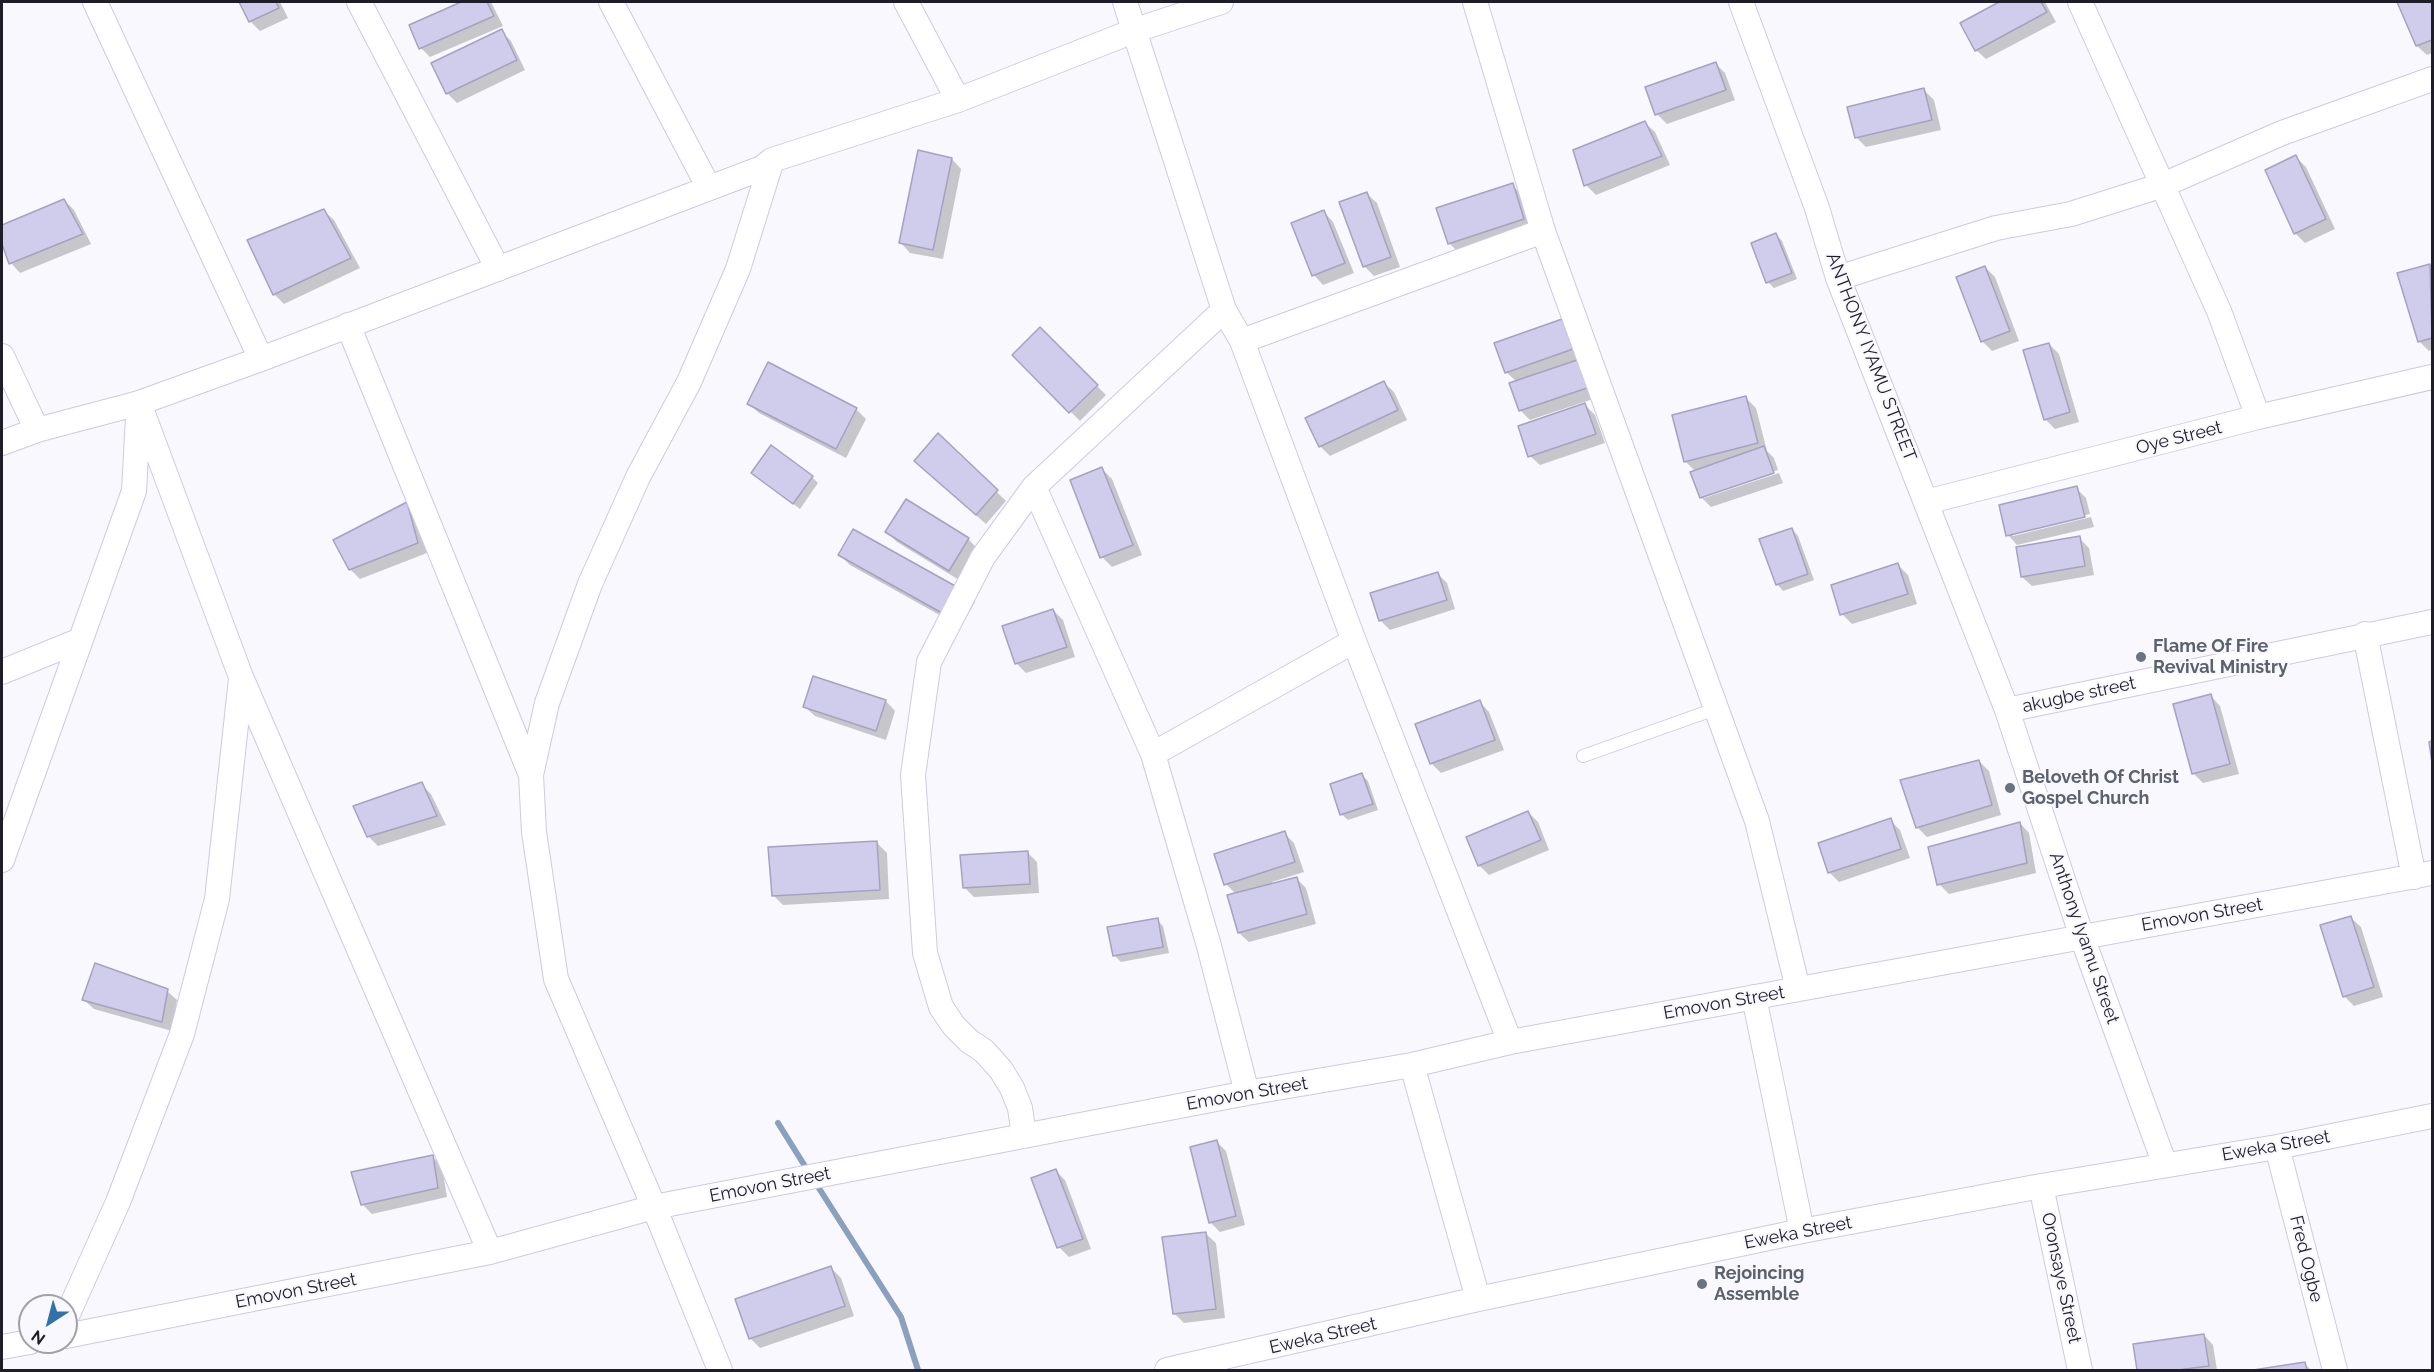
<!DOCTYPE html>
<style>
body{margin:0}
#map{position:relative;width:2434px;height:1372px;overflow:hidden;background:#f9f8fe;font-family:Raleway,sans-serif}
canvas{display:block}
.frame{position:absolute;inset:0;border:3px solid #1f1d28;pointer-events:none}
.north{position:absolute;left:18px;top:1294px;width:60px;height:60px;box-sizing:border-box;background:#f9f8fe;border:2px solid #a2a0a8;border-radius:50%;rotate:216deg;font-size:16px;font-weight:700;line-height:24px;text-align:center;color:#1f1d28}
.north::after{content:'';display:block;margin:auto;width:21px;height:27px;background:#3172a9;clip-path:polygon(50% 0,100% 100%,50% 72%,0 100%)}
</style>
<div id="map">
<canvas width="2434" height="1372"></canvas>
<div class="frame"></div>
<div class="north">N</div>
</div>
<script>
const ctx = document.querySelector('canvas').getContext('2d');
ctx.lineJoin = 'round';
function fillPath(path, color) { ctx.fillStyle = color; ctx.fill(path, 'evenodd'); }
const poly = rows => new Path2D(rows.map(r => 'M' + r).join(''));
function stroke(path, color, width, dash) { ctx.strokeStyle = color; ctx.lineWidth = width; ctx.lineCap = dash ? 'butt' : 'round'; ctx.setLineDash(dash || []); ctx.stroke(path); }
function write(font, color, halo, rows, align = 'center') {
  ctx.font = font + ' Raleway,sans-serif'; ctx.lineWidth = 4.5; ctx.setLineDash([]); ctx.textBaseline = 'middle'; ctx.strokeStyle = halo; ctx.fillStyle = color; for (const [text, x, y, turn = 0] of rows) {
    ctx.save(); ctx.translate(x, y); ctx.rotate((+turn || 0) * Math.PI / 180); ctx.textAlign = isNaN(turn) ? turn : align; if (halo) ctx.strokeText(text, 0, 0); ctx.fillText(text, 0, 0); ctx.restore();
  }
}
const shadow = poly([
 [241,2,280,2,288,18,260,31,250,21],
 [465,2,491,2,503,26,430,57,421,48,411,25],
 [2002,2,2045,2,2056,22,1986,59,1976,50,1962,23],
 [2399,2,2432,2,2432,53,2427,55,2417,46],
 [501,31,511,41,525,70,457,103,447,93],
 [1715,63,1725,73,1735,100,1667,124,1657,114],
 [1924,90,1934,100,1941,130,1866,147,1856,137],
 [1645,123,1655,132,1670,165,1596,195,1586,185],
 [2296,157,2306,167,2335,229,2305,243,2295,233],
 [952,159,961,169,943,259,910,253,901,243],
 [1512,185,1522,195,1533,229,1459,253,1449,243],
 [1367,194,1377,203,1400,267,1374,276,1364,266],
 [64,200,74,210,91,244,20,273,11,263,2,240,2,227],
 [324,211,334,220,360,268,284,304,274,294],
 [1324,212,1333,222,1354,273,1323,285,1314,275],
 [1776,234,1782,241,1797,279,1774,288,1768,282],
 [2430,265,2432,268,2432,350,2429,351,2419,341],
 [1985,267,1995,277,2019,341,1992,351,1982,341],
 [1562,321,1572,331,1599,397,1530,420,1520,410,1517,382,1506,372],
 [1040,329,1106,395,1080,421,1014,355],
 [2049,344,2059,354,2079,422,2055,429,2045,419],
 [1384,383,1394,392,1407,420,1330,456,1320,446],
 [1746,398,1756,408,1767,451,1774,458,1778,470,1704,495,1704,498,1779,473,1783,483,1711,507,1701,497,1695,471,1685,461],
 [749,404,856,409,866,419,846,458,759,413],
 [1585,405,1595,415,1605,443,1540,465,1530,456],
 [938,435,1006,501,986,524,925,471],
 [1102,469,1112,479,1142,555,1112,567,1102,557],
 [753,473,812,477,818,483,800,509],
 [2076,488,2086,498,2090,514,2013,533,2013,536,2091,517,2094,527,2017,545,2008,535],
 [407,504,416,514,427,553,360,579,350,569],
 [1792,529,1798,536,1814,580,1783,591,1777,584],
 [887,532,968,539,978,549,959,580,897,542],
 [2079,538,2089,548,2094,575,2032,586,2022,577],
 [840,555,965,593,975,602,961,627,850,565],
 [1898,565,1908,575,1917,604,1852,624,1842,614,1833,586],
 [1437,573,1447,583,1455,609,1390,630,1380,620],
 [1053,610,1063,620,1075,657,1026,673,1017,664,1004,627],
 [814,678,886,701,895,711,886,740,815,716,805,707],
 [2211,696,2220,706,2239,774,2203,783,2193,773],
 [1480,702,1489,712,1504,750,1441,773,1431,763],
 [1979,761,1989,771,2001,815,1927,837,1917,827],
 [1362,775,1368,781,1378,810,1348,820,1341,814],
 [421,784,431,794,446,825,378,846,368,836],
 [1528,812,1538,822,1549,850,1489,875,1479,865],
 [1890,820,1900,830,1910,858,1839,882,1829,872],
 [2020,823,2029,833,2036,873,1949,894,1939,884],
 [1284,833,1294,843,1304,872,1272,882,1273,884,1296,878,1306,888,1316,924,1249,942,1239,933,1236,894,1226,884],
 [877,843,887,853,889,899,783,905,773,895],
 [1027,852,1037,862,1039,893,974,897,964,887],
 [2351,918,2361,927,2383,997,2354,1006,2344,996],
 [1157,920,1163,926,1169,953,1121,962,1114,955],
 [167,991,177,1000,172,1031,94,1009,84,1000],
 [1216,1141,1226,1151,1245,1225,1220,1232,1210,1222],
 [433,1157,442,1167,447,1197,372,1214,362,1204],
 [1056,1171,1065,1180,1091,1249,1069,1257,1059,1247,1033,1179],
 [1206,1234,1216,1243,1225,1318,1184,1323,1174,1313],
 [831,1268,841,1278,854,1316,760,1348,750,1338],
 [2204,1335,2213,1345,2217,1370,2139,1370,2135,1345],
 [2305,1364,2311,1370,2263,1370]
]);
const stream = poly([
 [778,1123,808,1171],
 [815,1182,901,1317,918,1370]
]);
const building = poly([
 [239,2,276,2,279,8,249,22,239,2],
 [461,2,487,2,494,16,419,49,409,25,461,2],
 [1999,2,2041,2,2047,12,1975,51,1960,23,1999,2],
 [2397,2,2432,2,2432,40,2416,46,2397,2],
 [502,29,517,60,446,94,431,63,502,29],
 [1716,62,1726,90,1655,115,1645,87,1716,62],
 [1924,88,1932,120,1855,138,1847,107,1924,88],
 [1645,121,1662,156,1584,186,1573,150,1645,121],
 [918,150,952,158,933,250,899,243,918,150],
 [2296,155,2326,219,2294,234,2265,170,2296,155],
 [1513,183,1524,219,1448,244,1436,208,1513,183],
 [1367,192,1391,257,1363,267,1339,202,1367,192],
 [64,199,83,234,9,264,2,244,2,225,64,199],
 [324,209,351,258,273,295,247,240,324,209],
 [1324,210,1345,263,1312,276,1291,223,1324,210],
 [1776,233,1792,273,1766,283,1751,243,1776,233],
 [2430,264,2432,338,2418,342,2397,273,2430,264],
 [1985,266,2010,331,1981,342,1956,277,1985,266],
 [1562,319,1573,349,1505,373,1494,343,1562,319],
 [1040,327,1098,385,1069,413,1012,355,1040,327],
 [2049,343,2070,412,2044,420,2023,350,2049,343],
 [1580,359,1590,387,1519,411,1509,383,1580,359],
 [768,362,857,408,836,449,747,404,768,362],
 [1384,381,1398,410,1319,447,1305,418,1384,381],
 [1746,396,1758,443,1684,462,1672,415,1746,396],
 [1585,403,1596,434,1528,457,1518,426,1585,403],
 [938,433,998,490,976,515,914,461,938,433],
 [771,445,813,476,793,504,751,473,771,445],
 [1764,446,1774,473,1700,498,1690,472,1764,446],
 [1102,467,1133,545,1100,558,1070,480,1102,467],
 [2077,486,2085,517,2006,536,1999,505,2077,486],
 [906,499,969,538,949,571,885,532,906,499],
 [407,502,418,543,349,570,333,540,407,502],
 [1792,528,1808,574,1776,585,1759,539,1792,528],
 [853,529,966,592,951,618,838,555,853,529],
 [2080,536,2085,566,2021,577,2016,547,2080,536],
 [1898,563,1908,594,1840,615,1831,585,1898,563],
 [1438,572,1447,600,1379,621,1370,593,1438,572],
 [1053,609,1067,647,1015,664,1002,626,1053,609],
 [813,676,886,700,876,731,803,707,813,676],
 [2211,694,2230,764,2192,774,2173,704,2211,694],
 [1480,700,1495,740,1430,764,1415,724,1480,700],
 [2432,741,2432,763,2429,742,2432,741],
 [1979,760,1992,805,1916,828,1900,780,1979,760],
 [1362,773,1373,804,1340,815,1330,784,1362,773],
 [422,782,437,816,367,837,353,806,422,782],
 [1528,811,1541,840,1478,866,1466,837,1528,811],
 [1891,818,1901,849,1828,873,1818,843,1891,818],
 [2020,822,2027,863,1937,885,1928,847,2020,822],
 [1285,831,1295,862,1224,885,1214,854,1285,831],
 [877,841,880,890,772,896,768,847,877,841],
 [1028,851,1030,884,963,888,960,855,1028,851],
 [1297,877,1307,914,1238,933,1227,895,1297,877],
 [2351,916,2374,987,2343,997,2320,925,2351,916],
 [1158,918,1163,947,1113,956,1107,927,1158,918],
 [95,963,168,989,162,1022,82,1000,95,963],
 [1217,1140,1236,1216,1209,1223,1190,1147,1217,1140],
 [433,1155,438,1188,361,1205,351,1172,433,1155],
 [1056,1169,1083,1239,1057,1248,1031,1178,1056,1169],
 [1206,1232,1216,1309,1173,1314,1162,1237,1206,1232],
 [831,1266,845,1306,749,1339,735,1299,831,1266],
 [2204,1334,2209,1366,2177,1370,2137,1370,2133,1344,2204,1334],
 [2305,1362,2307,1370,2253,1370,2305,1362]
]);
const lane = poly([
 [1583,756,1718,708]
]);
const street = poly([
 [95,2,261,359],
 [359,2,498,269],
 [611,2,709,188],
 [906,2,958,100],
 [1125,2,1224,310,1242,341,1354,641,1510,1042],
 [1475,2,1543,231,1757,821,1798,989],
 [1741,2,1817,208,1838,278,2007,710,2082,937,2165,1165],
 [2080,2,2219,311,2258,417],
 [1838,278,1996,228,2071,214,2163,185,2282,133,2432,79],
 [348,325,531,775],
 [1242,341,1543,231],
 [2,356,37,430],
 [139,403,241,677,490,1252],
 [2,443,37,430,139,403,261,359,762,168,772,160,958,100,1136,30,1221,2],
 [1034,487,1153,754,1209,946,1247,1093],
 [1926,502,2258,417,2432,377],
 [2365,634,2414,877],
 [2,672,78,641],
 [2007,710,2432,622],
 [1153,754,1354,641],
 [2,860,134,491,138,417],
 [1754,997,1802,1231],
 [1412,1065,1478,1299],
 [1024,1136,1020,1108,1012,1088,1001,1070,984,1051,969,1041,954,1026,941,1007,925,953,913,775,929,662,983,557,1034,487,1224,310],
 [2277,1147,2335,1370],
 [2041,1186,2080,1370],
 [66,1318,118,1202,182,1034,217,899,241,679],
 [66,1336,490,1252,654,1207,1247,1093,1412,1065,1510,1042,2432,873],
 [2,1347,30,1342],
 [720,1370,654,1207,556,979,534,832,531,775,547,703,590,584,638,477,689,382,738,269,772,160],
 [1167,1370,1478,1299,1802,1231,2041,1186,2277,1147,2432,1116]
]);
const markers = [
 [2141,657,6,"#6b7280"],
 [2010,788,6,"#6b7280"],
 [1702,1284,6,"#6b7280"]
];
const streetNames = [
 ["ANTHONY IYAMU STREET",1871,357,69],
 ["Oye Street",2179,438,-14],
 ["akugbe street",2079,695,-12],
 ["Emovon Street",2202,915,-10],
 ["Anthony Iyamu Street",2084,938,71],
 ["Emovon Street",1724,1003,-10],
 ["Emovon Street",1247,1094,-10],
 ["Eweka Street",2276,1146,-10],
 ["Emovon Street",770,1185,-11],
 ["Eweka Street",1798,1233,-11],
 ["Fred Ogbe",2306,1259,76],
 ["Oronsaye Street",2061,1278,78],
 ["Emovon Street",296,1291,-11],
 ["Eweka Street",1323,1336,-13]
];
const worshipNames = [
 ["Flame Of Fire",2153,647],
 ["Revival Ministry",2153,668],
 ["Beloveth Of Christ",2022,778],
 ["Gospel Church",2022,799],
 ["Rejoincing",1714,1274],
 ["Assemble",1714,1295]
];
fillPath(shadow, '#0003');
stroke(stream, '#8aa1be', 6);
fillPath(building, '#d0cceb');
stroke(building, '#a6a1bf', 1.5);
stroke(lane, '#cdc9e8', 14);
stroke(street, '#cdc9e8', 26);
stroke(lane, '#fff', 12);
stroke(street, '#fff', 24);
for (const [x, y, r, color] of markers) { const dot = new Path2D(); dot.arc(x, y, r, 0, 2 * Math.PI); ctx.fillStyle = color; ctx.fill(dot); stroke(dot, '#f9f8fe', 2); }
write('18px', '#1f1d28', '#f9f8fe', streetNames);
write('bold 18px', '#5b616d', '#f9f8fe', worshipNames, 'left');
</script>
